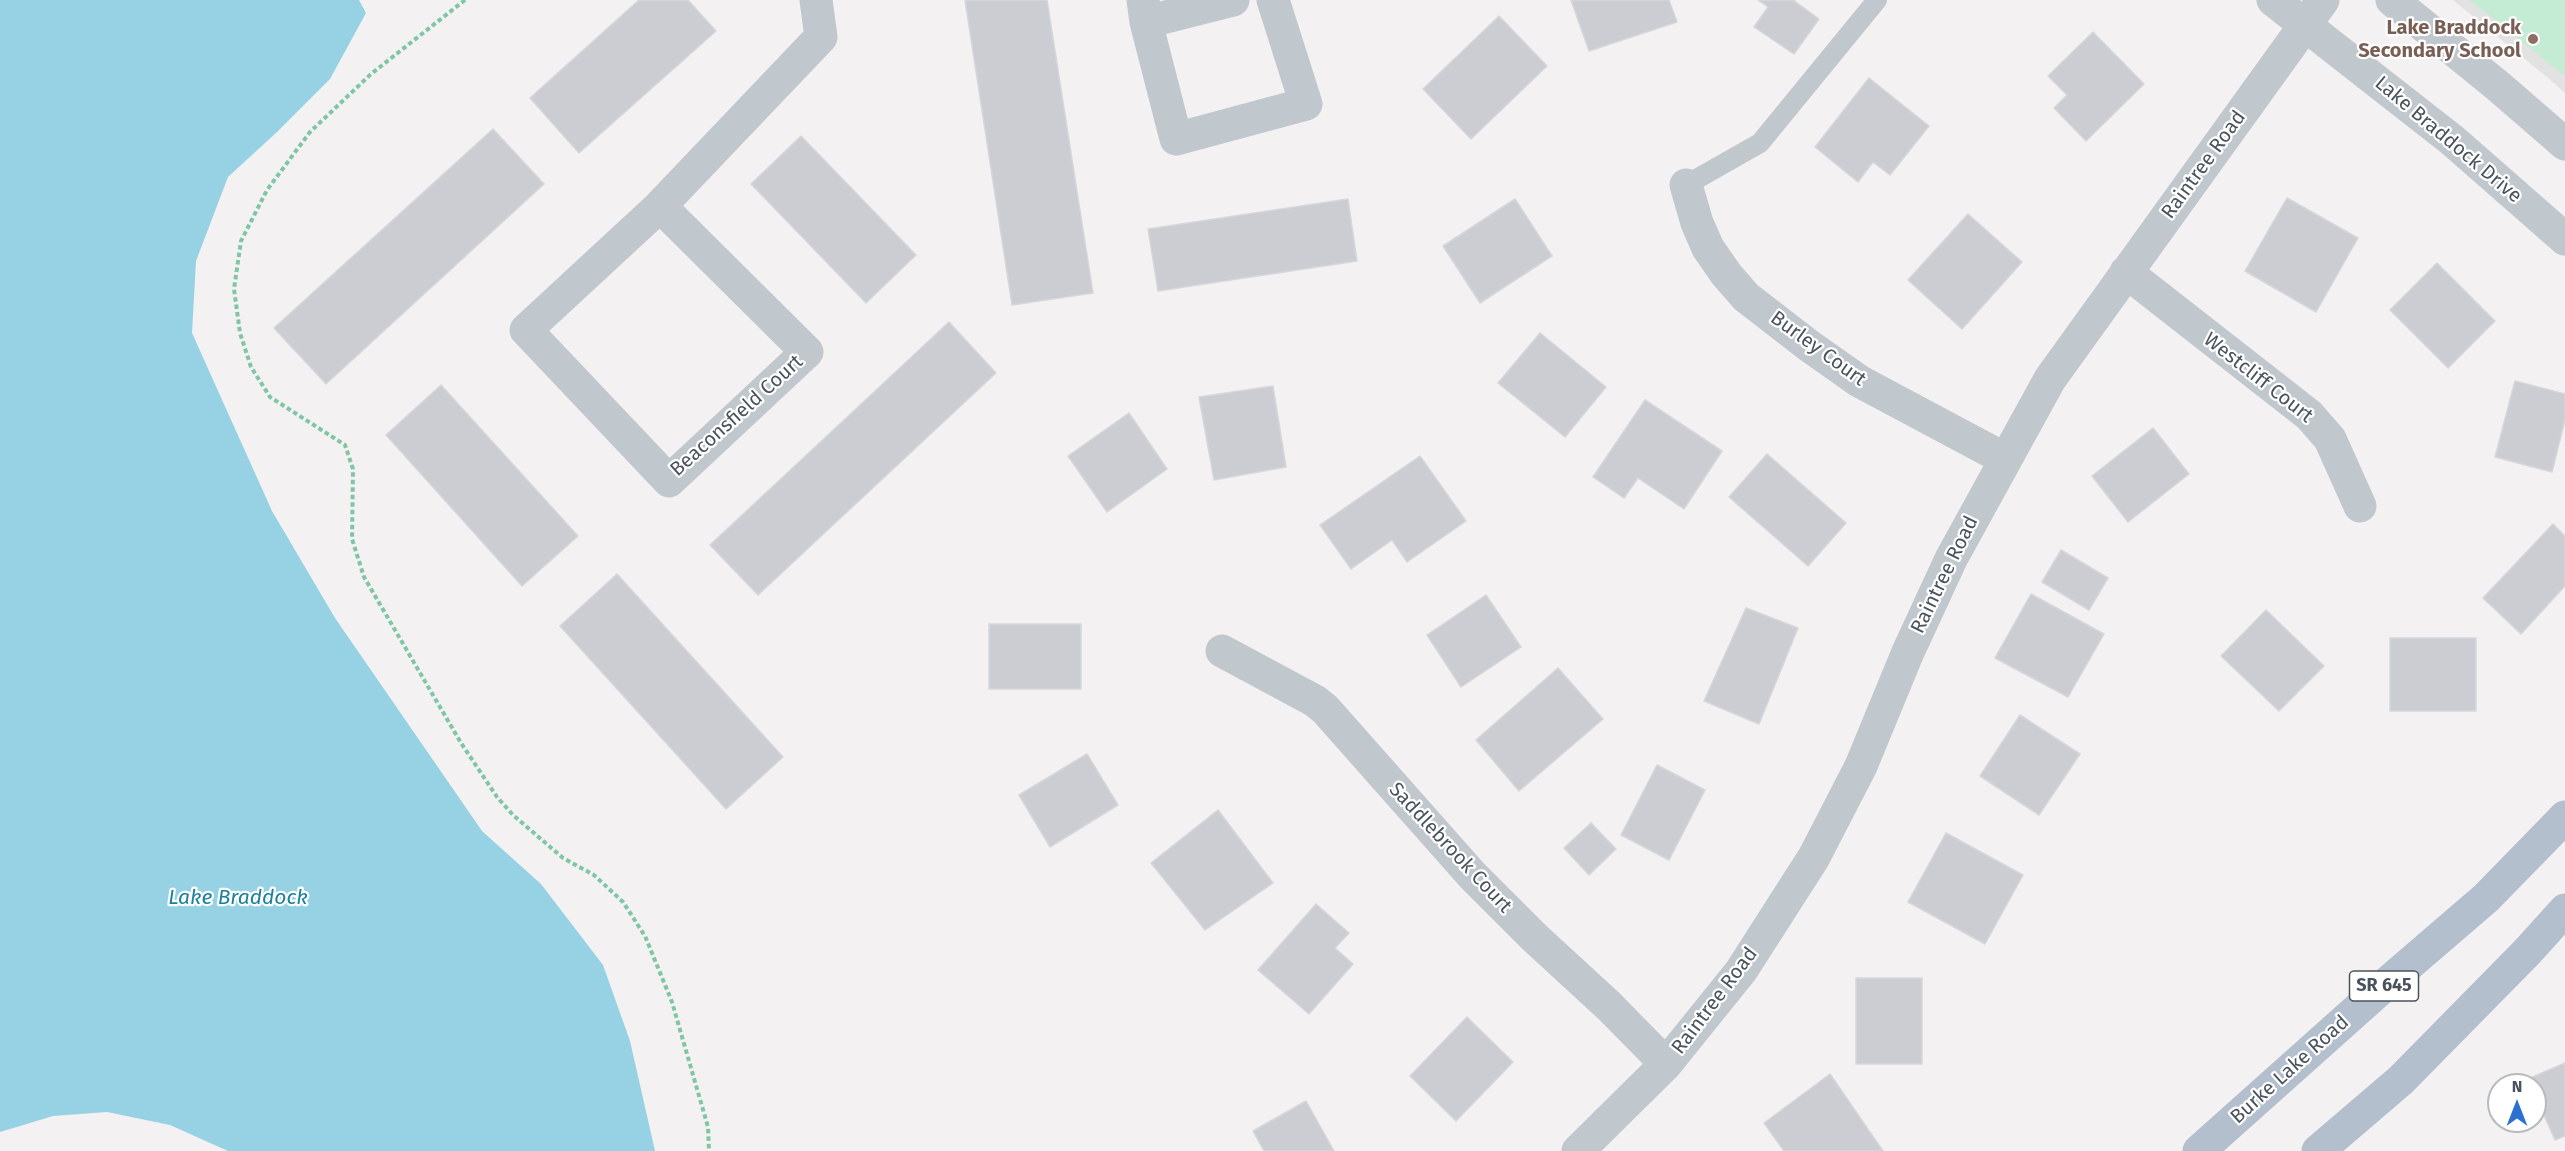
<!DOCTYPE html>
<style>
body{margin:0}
#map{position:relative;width:2565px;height:1151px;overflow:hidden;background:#f3f1f1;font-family:"Fira Sans",sans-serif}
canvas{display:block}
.north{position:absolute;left:2487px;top:1073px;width:60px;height:60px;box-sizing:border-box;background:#fff;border:2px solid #b7babe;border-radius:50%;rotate:0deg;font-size:16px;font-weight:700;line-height:24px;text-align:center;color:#4a535c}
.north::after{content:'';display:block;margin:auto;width:21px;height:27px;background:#2c71d1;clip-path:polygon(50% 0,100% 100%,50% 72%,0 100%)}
</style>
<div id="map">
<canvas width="2565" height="1151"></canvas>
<div class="north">N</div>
</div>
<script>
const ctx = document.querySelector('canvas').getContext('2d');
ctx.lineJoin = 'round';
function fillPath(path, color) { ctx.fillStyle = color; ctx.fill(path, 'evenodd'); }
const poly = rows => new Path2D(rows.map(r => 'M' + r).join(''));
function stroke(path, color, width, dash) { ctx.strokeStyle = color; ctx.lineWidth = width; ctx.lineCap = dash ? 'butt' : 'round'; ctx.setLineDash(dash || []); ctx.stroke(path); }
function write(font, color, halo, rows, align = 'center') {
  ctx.font = font + ' "Fira Sans",sans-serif'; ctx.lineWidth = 4.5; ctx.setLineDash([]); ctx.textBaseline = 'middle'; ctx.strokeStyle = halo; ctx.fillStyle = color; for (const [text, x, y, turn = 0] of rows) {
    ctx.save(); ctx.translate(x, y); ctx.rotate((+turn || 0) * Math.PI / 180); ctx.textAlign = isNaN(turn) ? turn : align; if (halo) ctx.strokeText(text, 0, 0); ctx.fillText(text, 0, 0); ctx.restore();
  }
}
const education = poly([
 [2453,0,2565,0,2565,93,2548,78]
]);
const green = poly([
 [2470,0,2565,0,2565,76]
]);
const water = poly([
 [0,0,359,0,366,13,330,79,277,132,228,177,196,261,192,333,272,511,335,618,482,831,541,884,603,965,630,1041,655,1151,228,1151,170,1125,107,1112,53,1116,0,1132]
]);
const building = poly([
 [639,0,688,0,716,31,579,153,530,98,639,0],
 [965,0,1047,0,1093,293,1012,305,965,0],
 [1571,0,1669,0,1677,22,1589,51,1571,0],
 [1758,0,1793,0,1819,19,1794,54,1754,27,1768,7,1758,0],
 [1499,16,1547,66,1471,139,1423,89,1499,16],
 [2093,32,2144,84,2086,141,2054,108,2067,95,2048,76,2093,32],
 [1869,78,1929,126,1890,175,1873,162,1858,182,1815,147,1869,78],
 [493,129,544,184,326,384,274,328,493,129],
 [801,136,916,255,866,303,751,184,801,136],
 [2287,198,2358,238,2316,312,2245,271,2287,198],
 [1348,199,1357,261,1158,291,1148,229,1348,199],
 [1515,199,1552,256,1480,303,1443,246,1515,199],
 [1968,214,2022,262,1962,329,1908,280,1968,214],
 [2437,263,2495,321,2448,368,2390,310,2437,263],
 [949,322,996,373,758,595,710,545,949,322],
 [1540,333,1606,387,1565,437,1498,383,1540,333],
 [2515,381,2565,394,2565,420,2552,472,2495,457,2515,381],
 [441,385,578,536,522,586,386,435,441,385],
 [1273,386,1286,467,1214,480,1199,397,1273,386],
 [1645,400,1722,451,1684,509,1638,478,1624,498,1593,477,1645,400],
 [1129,413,1167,469,1107,512,1068,456,1129,413],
 [2153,428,2189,474,2128,522,2092,476,2153,428],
 [1767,454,1846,523,1808,566,1729,497,1767,454],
 [1420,456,1466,521,1407,562,1392,540,1351,569,1320,525,1420,456],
 [2553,524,2565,536,2565,586,2521,634,2483,598,2553,524],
 [2061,550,2108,578,2089,610,2042,582,2061,550],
 [617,574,783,757,726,809,560,626,617,574],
 [2031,594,2104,634,2068,697,1995,658,2031,594],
 [1486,595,1521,647,1461,687,1427,635,1486,595],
 [1746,608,1798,628,1759,724,1704,701,1746,608],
 [2266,610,2324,666,2279,711,2221,656,2266,610],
 [989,624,1081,624,1081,689,989,689,989,624],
 [2390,638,2476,638,2476,711,2390,711,2390,638],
 [1558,668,1603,719,1519,791,1476,740,1558,668],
 [2020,715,2080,754,2039,815,1980,776,2020,715],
 [1087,754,1118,805,1050,847,1019,795,1087,754],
 [1657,765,1705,790,1669,860,1621,835,1657,765],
 [1218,810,1273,883,1205,930,1151,863,1218,810],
 [1591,823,1616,849,1589,875,1564,848,1591,823],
 [1946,833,2023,875,1985,944,1908,902,1946,833],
 [1316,904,1349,933,1335,948,1353,964,1309,1014,1258,970,1316,904],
 [1856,978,1922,978,1922,1064,1856,1064,1856,978],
 [1467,1017,1513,1062,1456,1121,1410,1076,1467,1017],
 [2565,1063,2565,1136,2555,1140,2535,1095,2535,1085,2531,1085,2528,1079,2565,1063],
 [1830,1074,1883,1151,1784,1151,1764,1123,1830,1074],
 [1306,1101,1334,1151,1264,1151,1253,1131,1306,1101]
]);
const path = poly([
 [465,0,371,74,310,132,267,190,241,241,234,289,240,333,251,367,270,397,345,445,353,469,352,539,364,577,461,743,497,797,513,815,563,858,594,875,623,902,645,936,672,1002,708,1127,709,1151]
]);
const service = poly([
 [1686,185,1760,143,1877,0]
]);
const minor = poly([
 [1143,0,1146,22,1176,139,1306,104,1273,0],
 [1146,22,1233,0],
 [1686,185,1697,223,1708,248,1726,274,1746,297,1808,345,1859,381,2005,459],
 [660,206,807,352,669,481,526,330,660,206,821,37,816,0],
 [2126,272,2309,415,2330,439,2360,506],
 [1222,651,1315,701,1325,709,1472,875,1535,938,1609,1006,1666,1064],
 [1578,1151,1666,1064,1741,971,1814,857,1861,766,1908,652,1951,559,2050,379,2323,0]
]);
const tertiary = poly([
 [2273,0,2452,140,2565,239],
 [2392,0,2498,86,2565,144]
]);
const primary = poly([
 [2199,1151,2386,984,2486,898,2565,817],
 [2318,1151,2401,1080,2527,952,2565,910]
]);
const markers = [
 [2533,39,6,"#8d6e63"]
];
const shields = [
 [2384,986,69]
];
const shieldNames = [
 ["SR 645",2384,986]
];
const educationNames = [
 ["Lake Braddock",2521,28],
 ["Secondary School",2521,51]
];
const streetNames = [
 ["Lake Braddock Drive",2448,140,40],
 ["Raintree Road",2204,165,-54],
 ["Burley Court",1818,349,36],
 ["Westcliff Court",2258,378,38],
 ["Beaconsfield Court",737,416,-42],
 ["Raintree Road",1945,575,-64],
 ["Saddlebrook Court",1450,848,47],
 ["Raintree Road",1715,1001,-53],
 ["Burke Lake Road",2290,1070,-42]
];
const waterNames = [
 ["Lake Braddock",238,898]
];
fillPath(education, '#e3e2e2');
fillPath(green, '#c4ebd4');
fillPath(water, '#96d2e3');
fillPath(building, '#cbcdd2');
stroke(building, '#d5d7db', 1.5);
stroke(path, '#7fc6a5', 4, [4.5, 3]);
stroke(service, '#c0c7cd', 20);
stroke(minor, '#c0c7cd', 33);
stroke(tertiary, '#c0c7cd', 33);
stroke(primary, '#b3bfcc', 33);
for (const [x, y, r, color] of markers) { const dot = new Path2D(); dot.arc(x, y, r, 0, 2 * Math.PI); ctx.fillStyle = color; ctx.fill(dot); stroke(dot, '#fff', 2); }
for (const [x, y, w] of shields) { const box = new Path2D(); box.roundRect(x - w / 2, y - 15, w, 30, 4.5); ctx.fillStyle = '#fff'; ctx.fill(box); stroke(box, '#4a535c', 1.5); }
write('bold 18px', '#4a535c', null, shieldNames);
write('bold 20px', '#785e54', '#fff', educationNames, 'right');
write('20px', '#4a535c', '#fff', streetNames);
write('italic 21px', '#1c809d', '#fff', waterNames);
</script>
